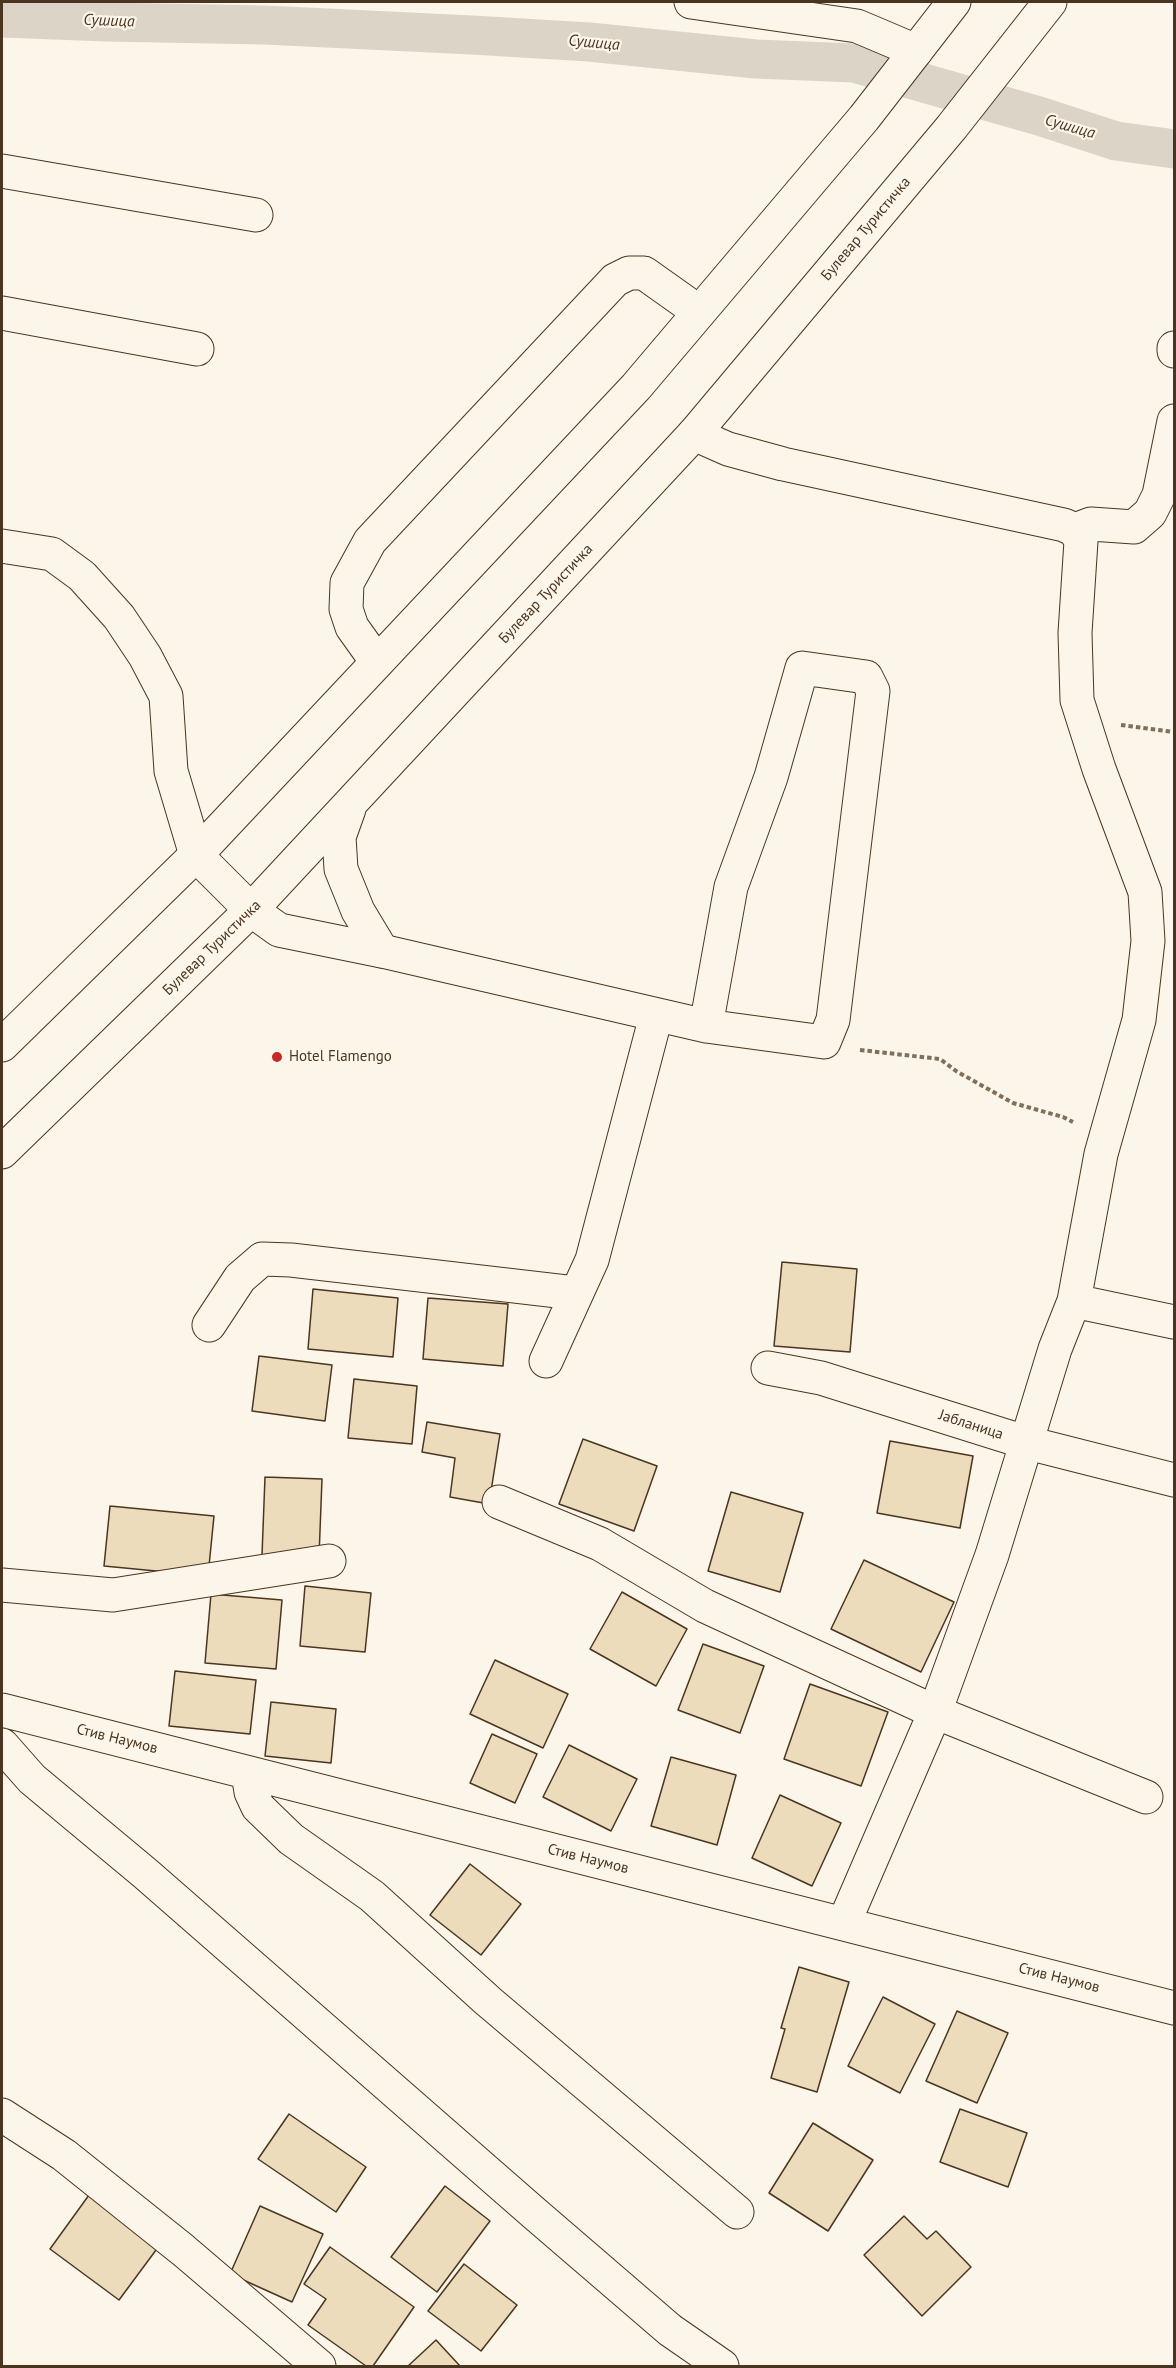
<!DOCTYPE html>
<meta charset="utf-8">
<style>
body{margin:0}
#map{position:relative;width:1176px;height:2368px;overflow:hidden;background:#fbf6e9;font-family:"PT Sans",sans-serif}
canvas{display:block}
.frame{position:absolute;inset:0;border:3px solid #4a3520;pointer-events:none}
</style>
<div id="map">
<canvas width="1176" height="2368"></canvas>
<div class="frame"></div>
</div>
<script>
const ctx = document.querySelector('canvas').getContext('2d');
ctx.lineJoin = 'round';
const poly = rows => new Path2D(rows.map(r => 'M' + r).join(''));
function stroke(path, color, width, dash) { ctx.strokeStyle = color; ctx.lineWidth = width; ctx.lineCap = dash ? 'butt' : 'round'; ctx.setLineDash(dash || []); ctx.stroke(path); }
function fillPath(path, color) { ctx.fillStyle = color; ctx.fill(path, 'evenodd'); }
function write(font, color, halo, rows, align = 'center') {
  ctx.font = font + ' "PT Sans",sans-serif'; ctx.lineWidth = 4.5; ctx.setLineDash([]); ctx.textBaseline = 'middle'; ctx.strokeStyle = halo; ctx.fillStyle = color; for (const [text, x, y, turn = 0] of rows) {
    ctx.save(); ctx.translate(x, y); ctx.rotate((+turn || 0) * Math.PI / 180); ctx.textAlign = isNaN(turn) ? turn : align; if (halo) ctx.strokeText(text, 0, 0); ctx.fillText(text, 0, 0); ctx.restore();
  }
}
const canal = poly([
 [2,18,107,22,265,25,472,35,589,42,756,59,854,63,1039,116,1116,141,1174,149]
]);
const building = poly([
 [782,1262,857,1269,850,1352,774,1346,782,1262],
 [313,1289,398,1298,393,1357,308,1349,313,1289],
 [428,1298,508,1304,503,1366,423,1359,428,1298],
 [259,1356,332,1365,325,1421,252,1411,259,1356],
 [354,1379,417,1386,412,1444,348,1438,354,1379],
 [427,1422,500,1434,489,1504,450,1497,455,1458,422,1452,427,1422],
 [583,1439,657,1466,634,1531,559,1504,583,1439],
 [890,1441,973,1456,960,1528,877,1513,890,1441],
 [265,1477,322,1479,319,1557,262,1555,265,1477],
 [731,1492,803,1513,780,1592,708,1571,731,1492],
 [110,1506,214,1516,208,1576,104,1566,110,1506],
 [864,1560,954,1602,921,1672,831,1629,864,1560],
 [305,1586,371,1593,365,1652,300,1646,305,1586],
 [622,1592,687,1629,656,1686,590,1649,622,1592],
 [211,1594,282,1600,276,1669,205,1663,211,1594],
 [703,1644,764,1666,740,1733,678,1710,703,1644],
 [495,1660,568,1694,543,1748,470,1714,495,1660],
 [175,1671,256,1680,250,1734,169,1726,175,1671],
 [810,1684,888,1712,861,1786,784,1759,810,1684],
 [271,1702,336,1709,331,1763,265,1756,271,1702],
 [492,1734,537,1754,515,1803,470,1783,492,1734],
 [569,1745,637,1779,611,1831,543,1797,569,1745],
 [671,1757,736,1775,717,1845,651,1826,671,1757],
 [780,1795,841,1823,812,1886,752,1858,780,1795],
 [470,1864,521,1904,481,1955,430,1915,470,1864],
 [799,1967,849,1982,817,2092,771,2078,785,2029,781,2028,799,1967],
 [883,1997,935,2024,900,2093,848,2066,883,1997],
 [957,2011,1008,2033,977,2103,926,2081,957,2011],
 [960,2109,1027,2133,1008,2187,940,2162,960,2109],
 [289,2114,366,2167,336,2212,258,2159,289,2114],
 [813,2123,873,2160,828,2231,769,2193,813,2123],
 [445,2186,490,2221,437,2292,391,2257,445,2186],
 [89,2195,159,2246,119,2300,50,2249,89,2195],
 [260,2206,323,2234,292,2302,230,2274,260,2206],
 [904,2216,927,2239,936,2231,971,2267,922,2316,864,2255,904,2216],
 [330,2247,414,2307,373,2366,366,2366,308,2325,326,2299,304,2284,330,2247],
 [464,2264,517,2305,481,2351,428,2311,464,2264],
 [436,2340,460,2366,408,2366,436,2340]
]);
const path = poly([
 [1121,725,1174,732],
 [860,1050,940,1059,956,1071,1013,1103,1063,1117,1073,1122]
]);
const minor = poly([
 [691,2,857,26,916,51],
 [2,171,256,215],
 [2,313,197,349],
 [1174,348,1174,351],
 [694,434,728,449,783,464,1064,525,1075,530,1081,541,1075,633,1077,700,1099,769,1145,892,1148,941,1139,1020,1101,1154,1074,1301,1055,1349,992,1555,935,1712,844,1923],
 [1075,530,1091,524,1134,527,1150,513,1159,495,1174,421],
 [2,546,52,554,82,576,119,617,145,656,166,696,171,771,196,855,251,910,279,930,382,951,706,1026,824,1042,833,1020,873,691,866,677,802,668,771,777,731,887,706,1026],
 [377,662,352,627,346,609,347,583,370,541,615,280,629,273,644,273,699,312],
 [1074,1301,1174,1322],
 [209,1325,240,1278,262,1259,291,1260,575,1293],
 [546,1361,592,1260,656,1016],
 [768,1368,821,1378,1028,1443,1174,1480],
 [499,1502,600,1544,705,1606,935,1712,1146,1797],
 [2,1585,113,1595,329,1561],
 [2,1710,1174,2008],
 [2,1745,32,1779,146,1874,534,2213,670,2330,722,2366],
 [248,1773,251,1792,258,1807,291,1839,372,1896,488,2001,737,2212],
 [2,2115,64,2155,183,2250,319,2366]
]);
const major = poly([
 [349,809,339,837,341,869,358,911,382,951],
 [2,1045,196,855,636,387,864,118,954,2],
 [2,1152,251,910,694,434,951,128,1050,2]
]);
const markers = [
 [277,1057,6,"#c62828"]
];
const streetNames = [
 ["Булевар Туристичка",866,229,-50],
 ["Булевар Туристичка",546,594,-47],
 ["Булевар Туристичка",212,948,-44],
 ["Јабланица",971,1425,18],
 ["Стив Наумов",117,1739,14],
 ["Стив Наумов",588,1859,14],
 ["Стив Наумов",1059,1978,14]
];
const poiNames = [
 ["Hotel Flamengo",289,1057]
];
const waterNames = [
 ["Сушица",109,21,2],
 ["Сушица",594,43,5],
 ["Сушица",1070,127,16]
];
stroke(canal, '#dcd4c6', 39);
fillPath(building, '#ecdcbc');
stroke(building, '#4a3520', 1.5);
stroke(minor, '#4a3520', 35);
stroke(major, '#4a3520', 35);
stroke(path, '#7f6f5c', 4, [4.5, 3]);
stroke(minor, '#fbf6e9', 33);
stroke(major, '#fbf6e9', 33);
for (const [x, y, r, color] of markers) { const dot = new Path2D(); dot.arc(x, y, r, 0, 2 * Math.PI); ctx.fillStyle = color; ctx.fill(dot); stroke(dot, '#fbf6e9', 2); }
write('15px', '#4a3520', '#fbf6e9', streetNames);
write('15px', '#4a3520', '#fbf6e9', poiNames, 'left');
write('italic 16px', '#4a3520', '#fbf6e9', waterNames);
</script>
